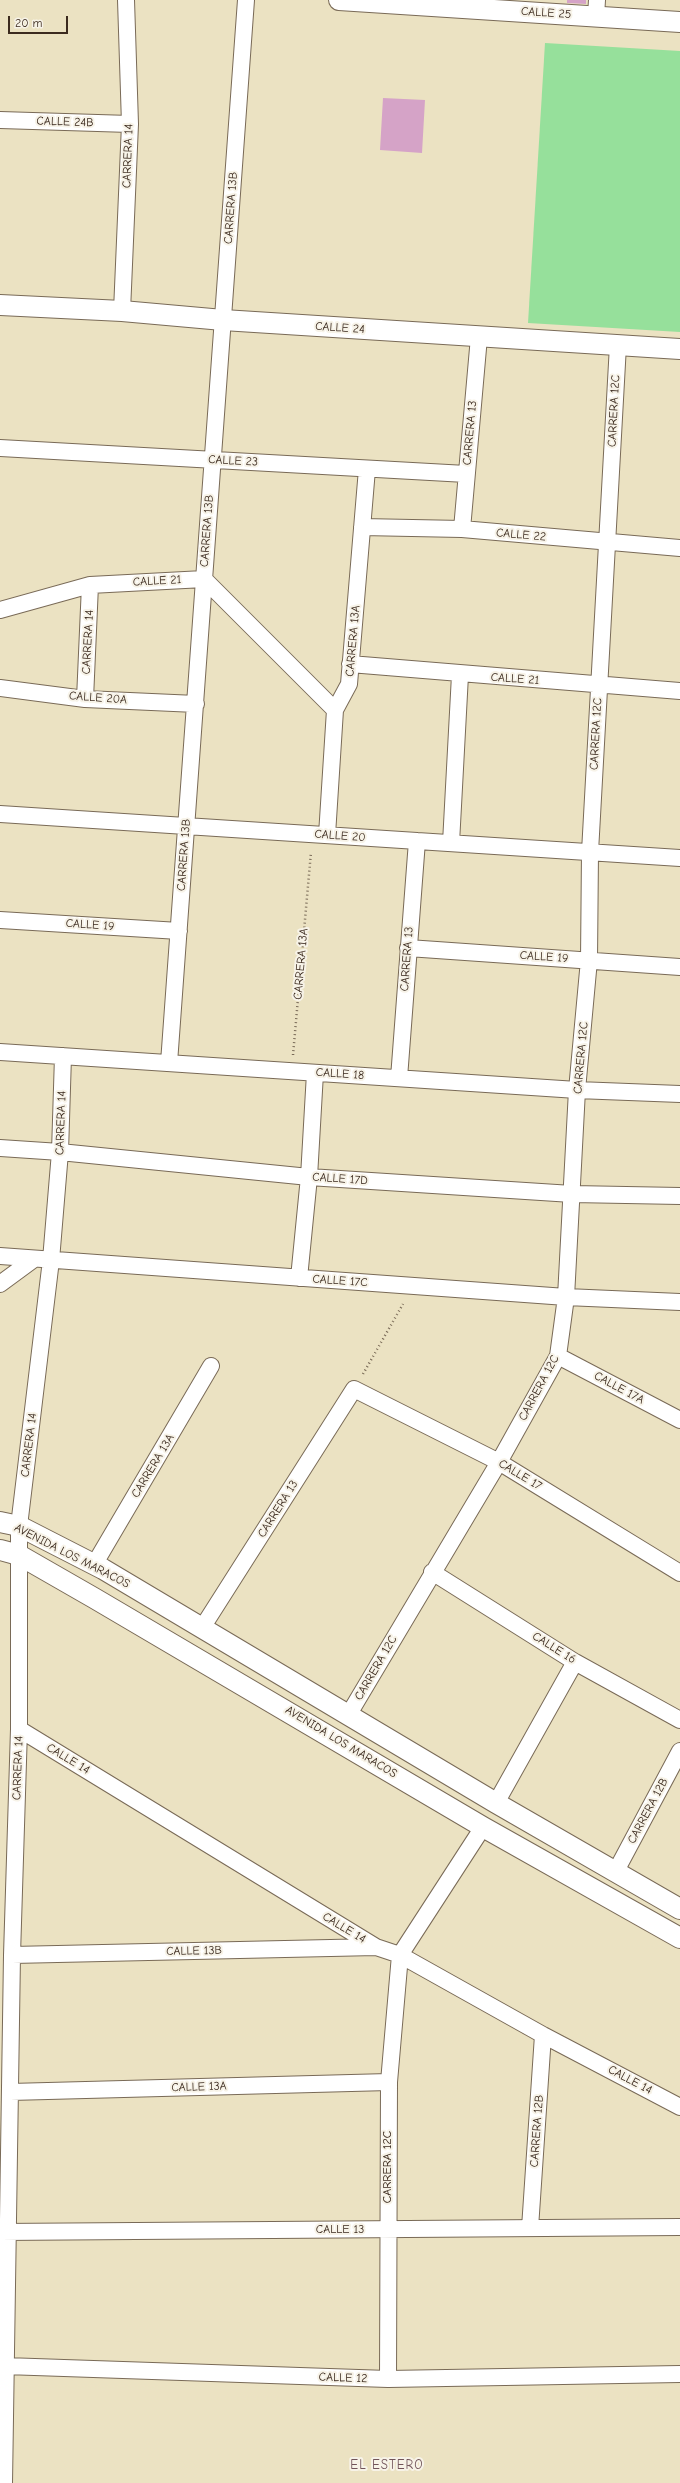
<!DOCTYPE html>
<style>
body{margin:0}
#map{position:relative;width:680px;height:2483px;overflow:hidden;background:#ebe2c2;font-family:"Comic Neue",sans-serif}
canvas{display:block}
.scale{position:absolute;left:8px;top:16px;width:60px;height:18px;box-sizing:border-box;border:2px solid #3b2a1e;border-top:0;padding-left:5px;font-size:12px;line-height:14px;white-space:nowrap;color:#3b2a1e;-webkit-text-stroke:3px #f7f3e8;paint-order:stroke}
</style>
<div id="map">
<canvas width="680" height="2483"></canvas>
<div class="scale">20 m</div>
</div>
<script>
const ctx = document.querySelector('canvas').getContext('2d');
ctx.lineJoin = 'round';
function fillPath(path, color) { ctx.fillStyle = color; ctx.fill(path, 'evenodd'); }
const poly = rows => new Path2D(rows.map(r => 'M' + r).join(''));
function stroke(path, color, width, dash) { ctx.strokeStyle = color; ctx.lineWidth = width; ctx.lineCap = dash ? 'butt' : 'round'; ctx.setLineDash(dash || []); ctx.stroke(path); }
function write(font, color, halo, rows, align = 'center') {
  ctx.font = font + ' "Comic Neue",sans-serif'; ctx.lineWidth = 4; ctx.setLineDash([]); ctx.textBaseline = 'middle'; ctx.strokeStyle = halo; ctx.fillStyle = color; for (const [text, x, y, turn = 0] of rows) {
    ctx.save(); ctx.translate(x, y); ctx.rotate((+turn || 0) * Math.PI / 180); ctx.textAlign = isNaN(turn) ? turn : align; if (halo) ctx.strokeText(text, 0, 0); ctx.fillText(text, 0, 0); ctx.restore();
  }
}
const green = poly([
 [545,43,680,51,680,332,528,323]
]);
const building = poly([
 [567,0,586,0,586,4,567,3],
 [383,98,425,100,422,153,380,150]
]);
const path = poly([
 [293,1055,311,852],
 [363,1374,403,1304]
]);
const minor = poly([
 [596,16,597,0],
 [0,120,130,124],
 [122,311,130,124,126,0],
 [0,448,466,474],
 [362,527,462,529,680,548],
 [462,529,479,337],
 [0,610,90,585,204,579,335,710],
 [350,664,680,691],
 [0,688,85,699,196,704],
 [85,699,90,585],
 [0,814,680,858],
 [327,835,335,710,349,684,367,469],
 [451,843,460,675],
 [0,920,179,931],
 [408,948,680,967],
 [0,1052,577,1090,680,1094],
 [169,1063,246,0],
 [399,1078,417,841],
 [0,1148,60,1152,309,1177,572,1194,680,1196],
 [0,1256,566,1297,680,1302],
 [299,1278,309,1177,315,1073],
 [0,1284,34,1259],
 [558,1356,680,1420],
 [94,1565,211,1366],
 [432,1572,575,1662,680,1720],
 [202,1628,354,1389,499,1462,680,1573],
 [349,1714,499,1462,558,1356,566,1297,577,1090,589,960,590,852,618,345],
 [19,1729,376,1947,400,1955,543,2035,680,2107],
 [496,1803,575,1662],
 [616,1871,680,1751],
 [12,1955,376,1947],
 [10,2092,389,2082],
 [530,2228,543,2035],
 [0,2232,680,2227],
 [5,2366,388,2379,680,2374],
 [388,2379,389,2082,400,1955,483,1827],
 [4,2483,12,1955,19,1729,19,1526,51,1260,60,1152,63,1056]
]);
const tertiary = poly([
 [339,0,680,22],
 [0,305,122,311,223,320,680,349],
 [0,1522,19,1526,103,1569,496,1803,680,1909],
 [0,1550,19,1555,94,1598,483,1827,680,1938]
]);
const streetNames = [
 ["CALLE 25",546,13,4],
 ["CALLE 24B",65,122,2],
 ["CARRERA 14",128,156,-88],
 ["CARRERA 13B",231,208,-86],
 ["CALLE 24",340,328,4],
 ["CARRERA 12C",614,411,-87],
 ["CARRERA 13",470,433,-85],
 ["CALLE 23",233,461,3],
 ["CARRERA 13B",207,531,-86],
 ["CALLE 22",521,535,5],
 ["CALLE 21",157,581,-3],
 ["CARRERA 13A",353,641,-85],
 ["CARRERA 14",88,642,-87],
 ["CALLE 21",515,679,4],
 ["CALLE 20A",98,698,4],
 ["CARRERA 12C",596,734,-87],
 ["CALLE 20",340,836,4],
 ["CARRERA 13B",184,855,-86],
 ["CALLE 19",90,925,4],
 ["CALLE 19",544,957,4],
 ["CARRERA 13",407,959,-86],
 ["CARRERA 13A",301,964,-85],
 ["CARRERA 12C",581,1058,-85],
 ["CALLE 18",340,1074,4],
 ["CARRERA 14",61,1123,-88],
 ["CALLE 17D",340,1179,4],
 ["CALLE 17C",340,1281,4],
 ["CARRERA 12C",539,1388,-62],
 ["CALLE 17A",619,1388,28],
 ["CARRERA 14",29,1445,-83],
 ["CARRERA 13A",153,1466,-59],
 ["CALLE 17",520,1475,31],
 ["CARRERA 13",278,1509,-58],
 ["AVENIDA LOS MARACOS",72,1556,27],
 ["CALLE 16",554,1648,32],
 ["CARRERA 12C",376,1668,-60],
 ["AVENIDA LOS MARACOS",341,1742,31],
 ["CALLE 14",68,1759,31],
 ["CARRERA 14",18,1768,-88],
 ["CARRERA 12B",648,1811,-62],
 ["CALLE 14",344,1928,31],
 ["CALLE 13B",194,1951,-1],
 ["CALLE 14",630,2080,28],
 ["CALLE 13A",199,2087,-2],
 ["CARRERA 12B",537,2131,-86],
 ["CARRERA 12C",388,2167,-90],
 ["CALLE 13",340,2230],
 ["CALLE 12",343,2378,2]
];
const neighbourhoodNames = [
 ["EL ESTERO",387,2465]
];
fillPath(green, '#96e09b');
fillPath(building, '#d5a3c7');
stroke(minor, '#796a57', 18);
stroke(tertiary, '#796a57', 22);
stroke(path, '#796a57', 2.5, [1, 3]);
stroke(minor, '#fff', 16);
stroke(tertiary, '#fff', 20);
write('12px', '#3b2a1e', '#f7f3e8', streetNames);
ctx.letterSpacing = '1px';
write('13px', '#715459', '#f7f3e8', neighbourhoodNames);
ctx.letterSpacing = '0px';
</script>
